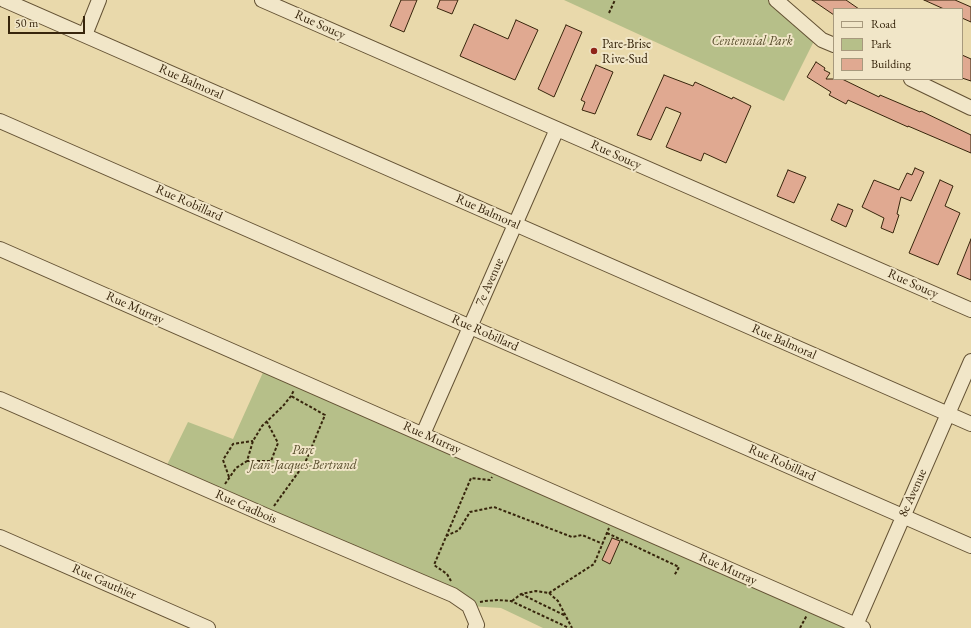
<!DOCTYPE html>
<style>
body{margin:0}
#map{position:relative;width:971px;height:628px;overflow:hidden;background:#e9d9ab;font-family:"EB Garamond",serif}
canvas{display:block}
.legend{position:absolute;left:833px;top:8px;width:130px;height:72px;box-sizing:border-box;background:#f1e6c8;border:1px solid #a7997d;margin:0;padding:5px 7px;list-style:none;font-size:12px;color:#37250c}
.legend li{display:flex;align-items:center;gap:8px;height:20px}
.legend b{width:20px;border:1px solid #a7997d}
.scale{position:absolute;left:8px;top:16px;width:77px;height:18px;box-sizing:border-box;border:2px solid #37250c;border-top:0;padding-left:5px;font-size:12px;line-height:14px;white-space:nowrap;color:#37250c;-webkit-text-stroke:3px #f1e6c8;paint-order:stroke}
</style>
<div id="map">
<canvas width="971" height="628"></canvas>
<ul class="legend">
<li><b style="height:5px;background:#f1e6c8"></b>Road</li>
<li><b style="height:11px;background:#b6bf89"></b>Park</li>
<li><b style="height:11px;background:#e0a991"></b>Building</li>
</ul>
<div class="scale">50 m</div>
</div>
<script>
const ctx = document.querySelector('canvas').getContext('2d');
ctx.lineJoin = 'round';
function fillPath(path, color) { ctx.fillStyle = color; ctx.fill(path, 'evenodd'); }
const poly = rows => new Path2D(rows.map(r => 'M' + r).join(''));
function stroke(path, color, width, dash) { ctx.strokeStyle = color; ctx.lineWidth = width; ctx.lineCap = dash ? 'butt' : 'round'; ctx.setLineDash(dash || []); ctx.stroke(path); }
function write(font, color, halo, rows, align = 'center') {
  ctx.font = font + ' "EB Garamond",serif'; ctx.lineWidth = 4; ctx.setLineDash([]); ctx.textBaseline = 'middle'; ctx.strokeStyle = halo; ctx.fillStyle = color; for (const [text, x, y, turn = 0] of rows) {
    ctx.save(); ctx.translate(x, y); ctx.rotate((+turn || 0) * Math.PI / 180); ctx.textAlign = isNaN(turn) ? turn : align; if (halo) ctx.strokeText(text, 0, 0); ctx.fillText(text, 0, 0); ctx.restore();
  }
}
const green = poly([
 [564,0,768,0,814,41,784,101],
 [265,368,864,628,543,628,501,608,469,606,164,471,188,422,233,439]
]);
const building = poly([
 [401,0,417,0,404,32,390,26,401,0],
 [440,0,458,0,452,14,437,8,440,0],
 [812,0,846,0,859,9,834,9,834,15,812,0],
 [924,0,955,0,971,7,971,22,962,18,962,9,944,9,924,0],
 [516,20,538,30,515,80,460,56,474,24,508,39,516,20],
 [566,25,582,32,554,97,538,89,566,25],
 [962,55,971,59,971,81,962,78,962,55],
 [816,62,825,68,824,70,830,73,826,79,842,79,879,97,880,95,920,112,921,111,971,135,971,153,908,126,908,127,848,100,846,104,829,95,831,92,807,77,816,62],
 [596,65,613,72,595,114,582,110,585,102,581,100,596,65],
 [664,75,693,86,695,82,732,99,733,97,751,106,726,163,704,153,701,161,666,147,681,113,666,107,651,140,637,135,664,75],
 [915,168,924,172,911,201,901,197,897,214,899,215,893,233,881,228,884,218,862,207,874,180,899,190,907,173,912,175,915,168],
 [788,170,806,177,794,203,777,196,788,170],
 [940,180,953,186,945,206,960,213,938,265,909,253,940,180],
 [838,204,853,210,846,227,831,220,838,204],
 [971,239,971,280,957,274,971,239],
 [612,538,620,541,610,564,602,560,612,538]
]);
const path = poly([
 [609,13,615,0],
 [247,461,271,461,278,443,267,422],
 [229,477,223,460,233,444,253,441],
 [225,484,236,468,247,461,253,441,262,426,283,406,291,396,294,390],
 [274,506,305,463,325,415,291,396],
 [607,533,679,567,674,576],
 [446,536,459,530,470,512,494,507,572,537,582,535,603,544],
 [451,581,447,574,434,565,471,478,490,480,492,477],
 [549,593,594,564,609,528],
 [521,594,566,616],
 [512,601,521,594,536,591,549,593,558,601,572,628],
 [480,602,485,601,498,600,511,601,569,628],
 [800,628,807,615]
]);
const minor = poly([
 [4,0,971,424],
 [262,0,971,310],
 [776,0,822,40,834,45],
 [85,35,99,0],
 [911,79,971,108],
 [0,121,971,546],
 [0,249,863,628],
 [0,399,267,516,453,595,469,606,477,625,475,628],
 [423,434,557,129],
 [0,537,208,628],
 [856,625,971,361]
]);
const markers = [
 [594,51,4,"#8f2418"]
];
const streetNames = [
 ["Rue Soucy",320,25,24],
 ["Rue Balmoral",191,82,24],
 ["Rue Soucy",616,155,24],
 ["Rue Robillard",189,203,24],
 ["Rue Balmoral",488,212,24],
 ["7e Avenue",490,282,-66],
 ["Rue Soucy",913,284,24],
 ["Rue Murray",135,308,24],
 ["Rue Robillard",485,333,24],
 ["Rue Balmoral",784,342,24],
 ["Rue Murray",432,438,24],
 ["Rue Robillard",782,463,24],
 ["8e Avenue",913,493,-66],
 ["Rue Gadbois",246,507,24],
 ["Rue Murray",728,569,24],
 ["Rue Gauthier",104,582,24]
];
const parkNames = [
 ["Centennial Park",752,41],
 ["Parc",303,450],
 ["Jean-Jacques-Bertrand",303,465]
];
const poiNames = [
 ["Pare-Brise",602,44],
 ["Rive-Sud",602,59]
];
fillPath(green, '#b6bf89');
fillPath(building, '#e0a991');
stroke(building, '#37250c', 1);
stroke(minor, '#645234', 16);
stroke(path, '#37250c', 2, [3, 2]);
stroke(minor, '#f1e6c8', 14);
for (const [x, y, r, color] of markers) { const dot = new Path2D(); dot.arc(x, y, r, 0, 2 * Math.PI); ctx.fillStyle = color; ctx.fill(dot); stroke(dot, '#f1e6c8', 1.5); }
write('13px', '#37250c', '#f1e6c8', streetNames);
write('italic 13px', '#574c2b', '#f1e6c8', parkNames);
write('13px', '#37250c', '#f1e6c8', poiNames, 'left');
</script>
